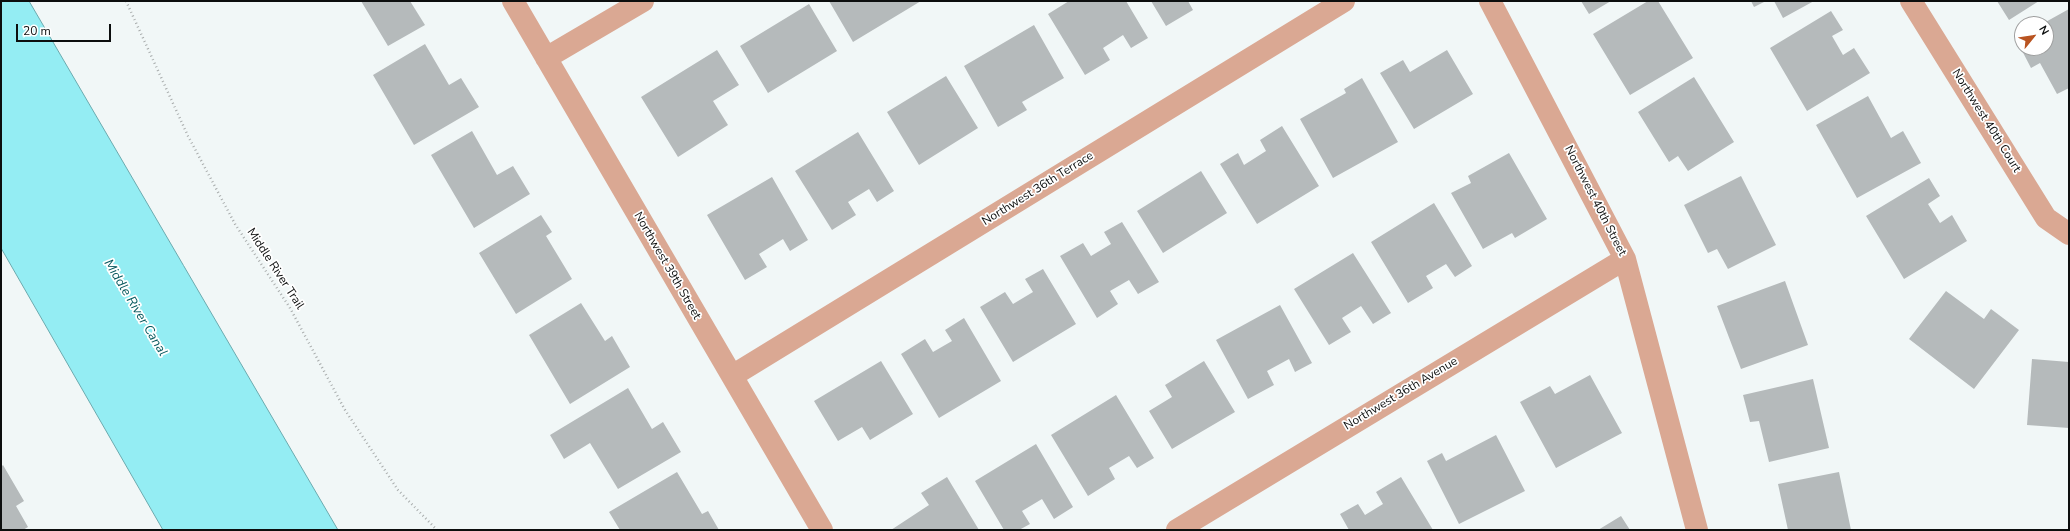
<!DOCTYPE html>
<style>
body{margin:0}
#map{position:relative;width:2070px;height:531px;overflow:hidden;background:#f1f7f7;font-family:"Nunito Sans",sans-serif}
canvas{display:block}
.frame{position:absolute;inset:0;border:2px solid #0c0e0e;pointer-events:none}
.north{position:absolute;left:2014px;top:16px;width:40px;height:40px;box-sizing:border-box;background:#fff;border:1px solid #9e9f9f;border-radius:50%;rotate:60deg;font-size:11px;font-weight:700;line-height:16px;text-align:center;color:#0c0e0e}
.north::after{content:'';display:block;margin:auto;width:14px;height:18px;background:#b95421;clip-path:polygon(50% 0,100% 100%,50% 72%,0 100%)}
.scale{position:absolute;left:16px;top:24px;width:95px;height:18px;box-sizing:border-box;border:2px solid #0c0e0e;border-top:0;padding-left:5px;font-size:12px;line-height:14px;white-space:nowrap;color:#0c0e0e;-webkit-text-stroke:3px #fff;paint-order:stroke}
</style>
<div id="map">
<canvas width="2070" height="531"></canvas>
<div class="frame"></div>
<div class="north">N</div>
<div class="scale">20 m</div>
</div>
<script>
const ctx = document.querySelector('canvas').getContext('2d');
ctx.lineJoin = 'round';
function fillPath(path, color) { ctx.fillStyle = color; ctx.fill(path, 'evenodd'); }
const poly = rows => new Path2D(rows.map(r => 'M' + r).join(''));
function stroke(path, color, width, dash) { ctx.strokeStyle = color; ctx.lineWidth = width; ctx.lineCap = dash ? 'butt' : 'round'; ctx.setLineDash(dash || []); ctx.stroke(path); }
function write(font, color, halo, rows, align = 'center') {
  ctx.font = font + ' "Nunito Sans",sans-serif'; ctx.lineWidth = 3.5; ctx.setLineDash([]); ctx.textBaseline = 'middle'; ctx.strokeStyle = halo; ctx.fillStyle = color; for (const [text, x, y, turn = 0] of rows) {
    ctx.save(); ctx.translate(x, y); ctx.rotate((+turn || 0) * Math.PI / 180); ctx.textAlign = isNaN(turn) ? turn : align; if (halo) ctx.strokeText(text, 0, 0); ctx.fillText(text, 0, 0); ctx.restore();
  }
}
const water = poly([
 [1,1,29,1,338,530,163,530,1,248,1,1]
]);
const building = poly([
 [361,1,410,1,425,25,388,46],
 [829,1,921,1,853,42],
 [1069,1,1126,1,1148,38,1131,48,1123,35,1103,48,1110,60,1085,75,1048,14],
 [1151,1,1188,1,1193,10,1166,26],
 [1581,1,1611,1,1589,14],
 [1648,1,1658,1,1693,58,1630,95,1593,34],
 [1751,1,1766,1,1754,7],
 [1774,1,1814,1,1783,18],
 [1997,1,2039,1,2009,20],
 [809,4,837,51,768,93,740,46],
 [2069,9,2069,88,2057,94,2040,63,2031,68,2016,39,2022,35,2022,48,2046,48,2046,24,2042,24],
 [1831,11,1843,30,1832,36,1843,55,1854,48,1870,73,1807,111,1770,48],
 [1034,25,1064,78,1022,102,1027,110,998,127,964,66],
 [425,44,449,85,461,78,479,107,414,145,373,75],
 [717,50,739,85,713,101,728,125,678,157,641,97],
 [1447,50,1473,94,1414,129,1380,73,1403,60,1410,72],
 [946,76,978,128,919,165,887,112],
 [1694,77,1734,142,1688,171,1678,156,1669,162,1638,112],
 [1362,78,1398,142,1333,178,1300,119,1346,93,1344,89],
 [1868,96,1891,138,1903,131,1921,163,1857,198,1816,125],
 [1282,126,1319,186,1257,224,1220,164,1238,153,1244,165,1266,151,1260,140],
 [472,131,497,175,513,166,530,194,474,228,431,155],
 [858,132,894,191,877,202,869,189,848,202,856,215,832,230,795,171],
 [1509,153,1547,219,1515,238,1512,233,1483,249,1451,193,1471,183,1468,176],
 [1201,171,1227,213,1163,253,1137,211],
 [1741,176,1776,245,1728,269,1717,249,1708,253,1684,205],
 [772,177,808,240,790,251,783,239,759,254,767,267,745,280,707,215],
 [1929,178,1940,196,1928,204,1940,223,1952,215,1967,241,1904,279,1866,216],
 [1434,203,1472,266,1455,277,1446,264,1426,276,1433,288,1408,303,1371,242],
 [541,215,552,232,546,236,572,279,516,314,479,253],
 [1122,222,1159,282,1138,294,1129,280,1110,291,1118,304,1097,318,1060,256,1083,243,1091,256,1111,244,1104,232],
 [1353,253,1391,313,1373,324,1361,306,1342,318,1351,332,1329,345,1294,289],
 [1043,269,1076,324,1013,362,980,307,1005,292,1013,304,1033,292,1025,279],
 [1785,281,1808,345,1741,369,1717,306],
 [1946,291,1984,319,1991,309,2019,330,1974,389,1909,339],
 [581,303,605,341,612,336,630,367,570,404,529,335],
 [1280,305,1312,363,1295,372,1289,359,1267,371,1274,385,1248,399,1216,340],
 [964,318,1001,381,939,418,901,354,925,339,933,352,952,341,945,330],
 [2032,359,2069,362,2069,428,2027,425],
 [881,361,913,414,870,440,862,427,838,441,814,401],
 [1204,361,1235,412,1172,449,1149,411,1172,397,1165,385],
 [1590,375,1622,433,1556,468,1520,402,1550,386,1555,394],
 [1813,379,1829,448,1769,462,1759,421,1750,422,1743,395],
 [628,388,652,429,663,422,681,452,618,489,590,443,564,459,550,435],
 [1116,395,1154,458,1137,468,1129,456,1109,468,1115,479,1088,496,1051,435],
 [1496,435,1525,491,1459,524,1427,461,1442,453,1446,461],
 [1036,444,1073,507,1054,519,1042,499,1022,511,1030,524,1019,530,1004,530,975,481],
 [3,465,24,501,16,506,28,527,23,530,1,530,1,467],
 [677,472,702,514,708,511,719,530,620,530,609,512],
 [1839,472,1851,530,1788,530,1778,484],
 [947,477,979,530,891,530,929,505,921,493],
 [1401,477,1433,530,1349,530,1340,514,1358,504,1365,515,1383,504,1376,492],
 [1621,516,1630,530,1598,530]
]);
const path = poly([
 [126,1,188,136,235,224,290,308,345,410,398,490,437,530]
]);
const street = poly([
 [513,1,822,530],
 [1490,1,1625,259,1697,530],
 [1911,1,2046,218,2069,234],
 [546,58,643,1],
 [732,376,1344,1],
 [1177,530,1625,259]
]);
const streetNames = [
 ["Northwest 40th Court",1986,121,58],
 ["Northwest 36th Terrace",1038,189,-32],
 ["Northwest 40th Street",1595,201,63],
 ["Northwest 39th Street",667,266,60],
 ["Middle River Trail",275,269,57],
 ["Northwest 36th Avenue",1401,394,-31]
];
const waterNames = [
 ["Middle River Canal",135,308,59]
];
fillPath(water, '#94edf3');
stroke(water, '#6baaae', 1);
fillPath(building, '#b5babb');
stroke(path, '#a9adad', 2.5, [1, 3]);
stroke(street, '#daa893', 22);
write('12px', '#0c0e0e', '#fff', streetNames);
write('italic 13px', '#06585d', '#fff', waterNames);
</script>
